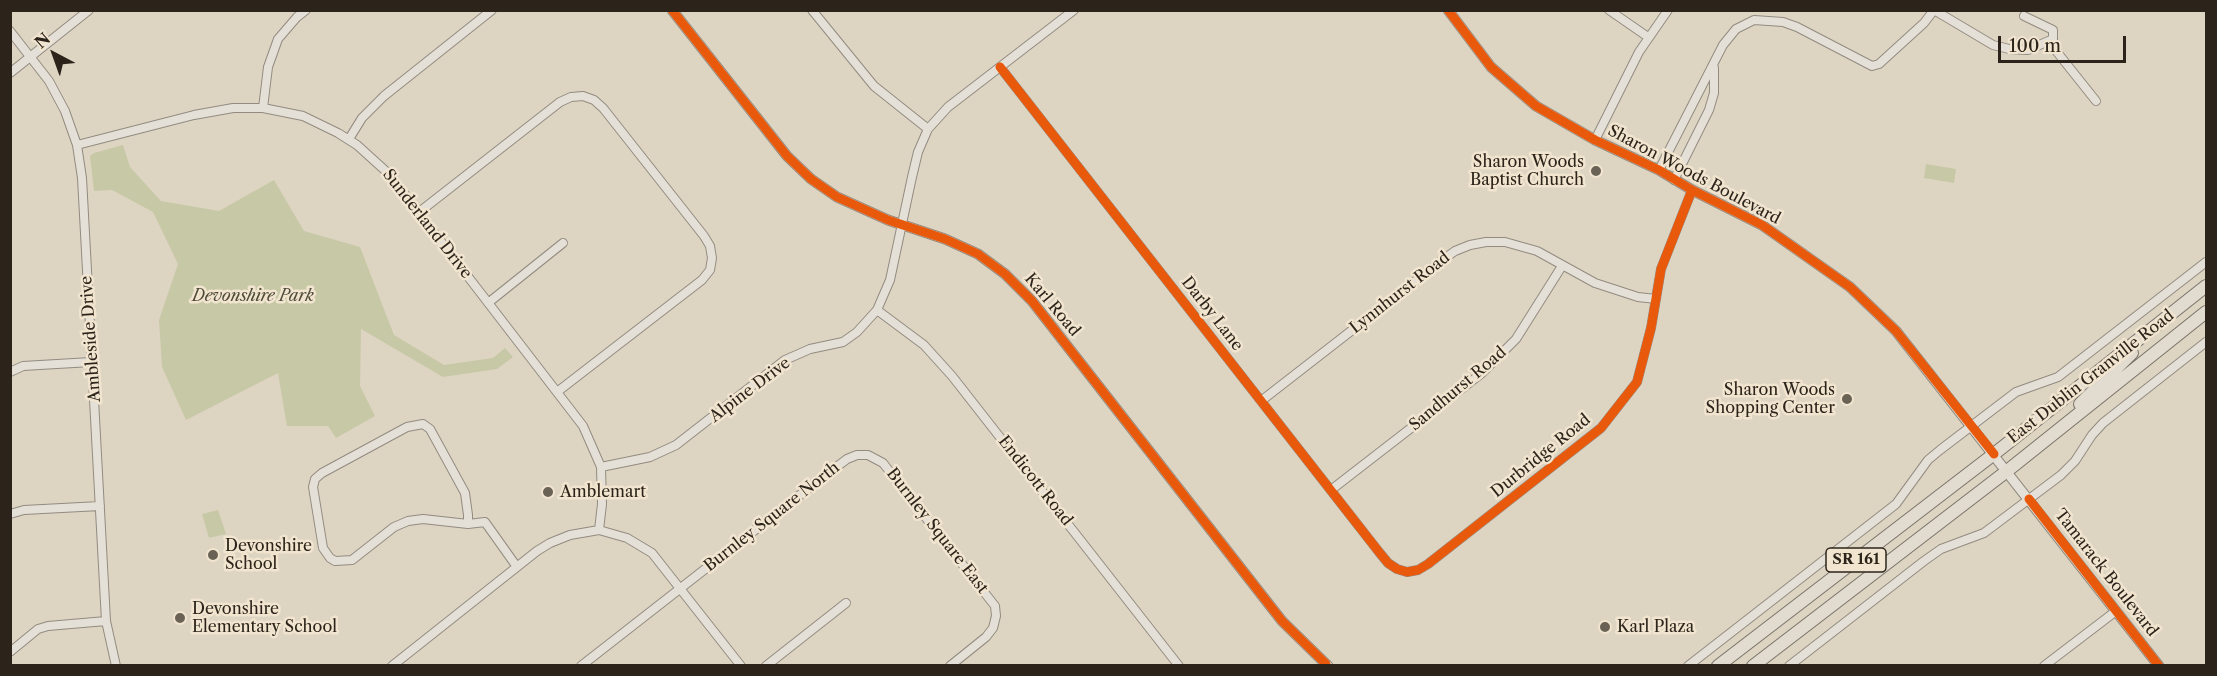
<!DOCTYPE html>
<style>
body{margin:0}
#map{position:relative;width:2217px;height:676px;overflow:hidden;background:#ded4c2;font-family:"Libre Caslon Text",serif}
canvas{display:block}
.frame{position:absolute;inset:0;border:12px solid #2c241a;pointer-events:none}
.north{position:absolute;left:24px;top:24px;width:60px;height:60px;-webkit-text-stroke:4px #f1e5d0;paint-order:stroke;rotate:319deg;font-size:16px;font-weight:700;line-height:24px;text-align:center;color:#2c241a}
.north::after{content:'';display:block;margin:auto;width:21px;height:27px;background:#2c241a;clip-path:polygon(50% 0,100% 100%,50% 72%,0 100%)}
.scale{position:absolute;left:1998px;top:36px;width:128px;height:27px;box-sizing:border-box;border:3px solid #2c241a;border-top:0;padding-left:8px;font-size:18px;line-height:21px;white-space:nowrap;color:#2c241a;-webkit-text-stroke:4px #f1e5d0;paint-order:stroke}
</style>
<div id="map">
<canvas width="2217" height="676"></canvas>
<div class="frame"></div>
<div class="north">N</div>
<div class="scale">100 m</div>
</div>
<script>
const ctx = document.querySelector('canvas').getContext('2d');
ctx.lineJoin = 'round';
function fillPath(path, color) { ctx.fillStyle = color; ctx.fill(path, 'evenodd'); }
const poly = rows => new Path2D(rows.map(r => 'M' + r).join(''));
function stroke(path, color, width, dash) { ctx.strokeStyle = color; ctx.lineWidth = width; ctx.lineCap = dash ? 'butt' : 'round'; ctx.setLineDash(dash || []); ctx.stroke(path); }
function write(font, color, halo, rows, align = 'center') {
  ctx.font = font + ' "Libre Caslon Text",serif'; ctx.lineWidth = 5; ctx.setLineDash([]); ctx.textBaseline = 'middle'; ctx.strokeStyle = halo; ctx.fillStyle = color; for (const [text, x, y, turn = 0] of rows) {
    ctx.save(); ctx.translate(x, y); ctx.rotate((+turn || 0) * Math.PI / 180); ctx.textAlign = isNaN(turn) ? turn : align; if (halo) ctx.strokeText(text, 0, 0); ctx.fillText(text, 0, 0); ctx.restore();
  }
}
const green = poly([
 [123,145,130,167,161,201,219,211,274,180,304,231,360,247,394,335,444,365,493,358,505,348,513,357,497,369,443,377,361,329,360,386,375,416,336,438,328,426,287,426,278,373,186,420,162,367,159,320,178,264,153,212,112,190,94,191,90,156,94,153],
 [1926,164,1956,169,1954,183,1924,178],
 [218,510,226,534,209,538,202,514]
]);
const minor = poly([
 [812,10,874,86,928,129],
 [1609,10,1648,37],
 [10,31,49,81,65,111,77,145,82,178,106,621,116,666],
 [2049,42,2096,101],
 [1000,67,1379,552,1388,563,1397,569,1407,572,1418,570,1428,564,1601,428,1637,382,1651,328,1661,269,1692,190],
 [10,73,89,10],
 [263,108,268,67,278,39,297,17,306,10],
 [349,139,362,118,384,96,492,10],
 [1595,140,1639,52,1668,10],
 [77,145,194,115,233,108,263,108,303,116,338,133,357,145,389,174,583,426,601,467,602,504,599,530],
 [1659,170,1723,45,1736,29,1754,20,1783,22,1797,27,1872,66,1879,64,1924,23,1934,10,1993,45,2009,49,2028,50,2053,39,2053,30,2024,16],
 [1674,180,1709,110,1714,93,1714,68],
 [418,213,560,102,571,97,583,96,594,100,603,108,704,236,710,246,712,258,710,270,702,280,557,392],
 [488,303,563,243],
 [877,310,924,345,952,376,1179,666],
 [10,372,23,366,91,362],
 [1261,401,1441,261,1455,251,1470,245,1486,242,1505,242,1537,251,1595,283,1638,297,1656,299],
 [601,467,650,457,676,445,785,360,810,349,843,342,857,332,877,310,890,280,912,177,918,152,928,129,948,107,1074,10],
 [1331,490,1482,373,1516,339,1562,266],
 [10,514,24,510,100,506],
 [468,524,468,515,465,493,430,429,423,424,407,427,322,473,315,479,313,487,323,548,330,558,335,561,352,560,394,527,408,521,423,519,468,524,485,522,517,567],
 [10,652,38,629,48,626,106,621],
 [392,666,537,551,550,543,570,535,599,530,627,538,652,553,741,666],
 [581,666,805,491,847,459,857,455,868,455,883,463,995,606,996,616,993,628,986,637,950,666],
 [766,666,846,603],
 [1688,666,1896,504,1928,460,1940,450,2016,392,2058,377,2206,262],
 [1789,666,1924,561,1941,549,1984,533,2061,475,2075,461,2092,435,2103,423,2206,342],
 [2044,666,2116,611]
]);
const tertiary = poly([
 [672,10,787,156,811,179,837,197,888,220,945,239,978,254,1005,274,1032,301,1282,621,1328,666],
 [1448,10,1491,67,1536,106,1595,140,1659,170,1692,190,1762,225,1850,287,1896,331,2159,666]
]);
const primary = poly([
 [2080,404,2132,353],
 [1718,666,1994,454,2206,286],
 [1753,666,2007,471,2206,312]
]);
const cycleway = poly([
 [672,10,787,156,811,179,837,197,888,220,945,239,978,254,1005,274,1032,301,1282,621,1326,664],
 [1448,10,1491,67,1536,106,1595,140,1659,170,1692,190,1762,225,1850,287,1896,331,1994,454],
 [1000,67,1379,552,1388,563,1397,569,1407,572,1418,570,1428,564,1601,428,1637,382,1651,328,1661,269,1692,190],
 [2029,499,2159,666]
]);
const markers = [
 [1596,171,6,"#6a6255"],
 [1847,399,6,"#6a6255"],
 [548,492,6,"#6a6255"],
 [213,555,6,"#6a6255"],
 [180,618,6,"#6a6255"],
 [1605,627,6,"#6a6255"]
];
const shields = [
 [1856,560,60]
];
const shieldNames = [
 ["SR 161",1856,560]
];
const poiNames = [
 ["Sharon Woods",1584,162,"right"],
 ["Baptist Church",1584,180,"right"],
 ["Sharon Woods",1835,390,"right"],
 ["Shopping Center",1835,408,"right"],
 ["Amblemart",560,492],
 ["Devonshire",225,546],
 ["School",225,564],
 ["Devonshire",192,609],
 ["Elementary School",192,627],
 ["Karl Plaza",1617,627]
];
const streetNames = [
 ["Sharon Woods Boulevard",1694,175,28],
 ["Sunderland Drive",427,224,52],
 ["Lynnhurst Road",1400,293,-38],
 ["Karl Road",1052,305,50],
 ["Darby Lane",1212,314,52],
 ["Ambleside Drive",91,339,-94],
 ["East Dublin Granville Road",2091,377,-38],
 ["Sandhurst Road",1458,389,-40],
 ["Alpine Drive",750,390,-37],
 ["Durbridge Road",1541,456,-39],
 ["Endicott Road",1035,481,52],
 ["Burnley Square North",772,517,-38],
 ["Burnley Square East",937,531,52],
 ["Tamarack Boulevard",2106,573,52]
];
const parkNames = [
 ["Devonshire Park",253,296]
];
fillPath(green, '#c7c8a6');
stroke(minor, '#928b80', 10);
stroke(tertiary, '#928b80', 11);
stroke(primary, '#797369', 14);
stroke(minor, '#e5e0d7', 8);
stroke(tertiary, '#e5e0d7', 9);
stroke(primary, '#e1dbd0', 12);
stroke(cycleway, '#e8590c', 9);
for (const [x, y, r, color] of markers) { const dot = new Path2D(); dot.arc(x, y, r, 0, 2 * Math.PI); ctx.fillStyle = color; ctx.fill(dot); stroke(dot, '#f1e5d0', 2); }
for (const [x, y, w] of shields) { const box = new Path2D(); box.roundRect(x - w / 2, y - 12, w, 24, 4.5); ctx.fillStyle = '#f1e5d0'; ctx.fill(box); stroke(box, '#2c241a', 1.5); }
write('bold 15px', '#2c241a', null, shieldNames);
write('16px', '#2c241a', '#f1e5d0', poiNames, 'left');
write('16px', '#2c241a', '#f1e5d0', streetNames);
write('italic 16px', '#4e4b38', '#f1e5d0', parkNames);
</script>
